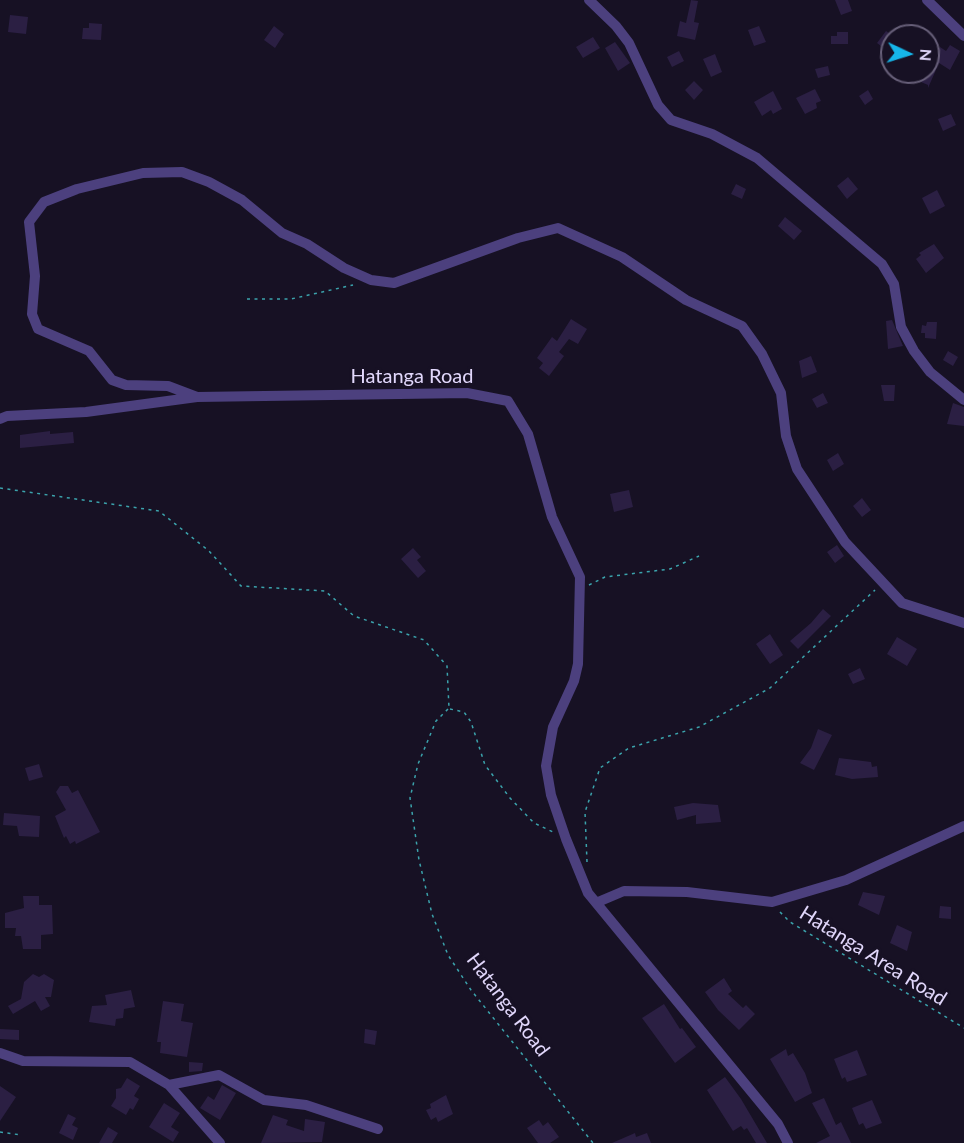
<!DOCTYPE html>
<style>
body{margin:0}
#map{position:relative;width:964px;height:1143px;overflow:hidden;background:#171124;font-family:Lato,sans-serif}
canvas{display:block}
.north{position:absolute;left:880px;top:24px;width:60px;height:60px;box-sizing:border-box;background:#171124;border:2px solid #68607a;border-radius:50%;rotate:94deg;font-size:16px;font-weight:700;line-height:24px;text-align:center;color:#e1d7fb}
.north::after{content:'';display:block;margin:auto;width:21px;height:27px;background:#16b6e9;clip-path:polygon(50% 0,100% 100%,50% 72%,0 100%)}
</style>
<div id="map">
<canvas width="964" height="1143"></canvas>
<div class="north">N</div>
</div>
<script>
const ctx = document.querySelector('canvas').getContext('2d');
ctx.lineJoin = 'round';
function fillPath(path, color) { ctx.fillStyle = color; ctx.fill(path, 'evenodd'); }
const poly = rows => new Path2D(rows.map(r => 'M' + r).join(''));
function stroke(path, color, width, dash) { ctx.strokeStyle = color; ctx.lineWidth = width; ctx.lineCap = dash ? 'butt' : 'round'; ctx.setLineDash(dash || []); ctx.stroke(path); }
function write(font, color, halo, rows, align = 'center') {
  ctx.font = font + ' Lato,sans-serif'; ctx.lineWidth = 6; ctx.setLineDash([]); ctx.textBaseline = 'middle'; ctx.strokeStyle = halo; ctx.fillStyle = color; for (const [text, x, y, turn = 0] of rows) {
    ctx.save(); ctx.translate(x, y); ctx.rotate((+turn || 0) * Math.PI / 180); ctx.textAlign = isNaN(turn) ? turn : align; if (halo) ctx.strokeText(text, 0, 0); ctx.fillText(text, 0, 0); ctx.restore();
  }
}
const building = poly([
 [691,0,698,1,694,22,699,23,695,40,677,36,680,21,686,23],
 [835,0,848,0,852,11,841,15],
 [10,15,28,17,26,34,8,32],
 [89,23,102,24,101,40,82,39,83,28,89,28],
 [274,26,284,34,275,48,264,40],
 [759,26,766,42,754,46,748,30],
 [886,31,892,35,892,47,889,52,877,43],
 [837,32,848,32,848,44,831,44,831,36,837,36],
 [593,37,600,48,583,58,576,47],
 [615,42,630,63,618,71,605,48],
 [950,45,960,51,950,70,939,63,928,88,928,85,921,82,925,72,928,72,928,61,931,62,940,47,946,51],
 [679,51,684,61,672,67,667,57],
 [715,54,722,72,711,77,703,59],
 [828,66,830,75,818,78,815,69],
 [694,81,703,90,694,100,685,90],
 [815,89,821,101,816,103,817,108,805,114,796,98],
 [868,90,873,99,865,105,859,96],
 [773,91,782,109,773,114,771,110,762,116,754,102],
 [951,114,956,125,943,131,938,119],
 [848,177,858,189,847,199,837,186],
 [736,184,746,189,742,199,731,194],
 [937,190,945,206,930,214,922,198],
 [785,217,802,231,794,240,778,226],
 [934,244,944,258,926,273,916,259,921,255,919,253],
 [571,319,587,329,578,344,569,339,559,352,564,356,549,376,539,368,543,363,537,358,552,337,557,341],
 [892,320,903,346,888,349,886,321],
 [927,322,937,322,936,339,925,338,925,333,921,333,922,325,926,326],
 [948,351,958,357,953,366,943,360],
 [811,356,817,372,802,378,799,361],
 [881,385,895,385,894,401,884,401],
 [823,393,828,403,817,408,812,399],
 [953,403,964,407,964,426,947,424],
 [50,431,50,434,73,432,74,443,20,448,20,435],
 [838,453,844,464,833,471,827,460],
 [629,490,633,507,614,512,610,494],
 [862,498,871,510,862,517,853,506],
 [837,545,844,556,835,563,827,552],
 [413,548,421,557,417,560,426,571,418,578,401,559],
 [823,609,831,616,798,649,790,641,811,623],
 [770,634,783,655,770,664,756,644],
 [897,637,917,649,907,666,887,654],
 [860,668,865,679,853,684,848,674],
 [818,729,832,735,814,770,800,763,811,748],
 [839,758,871,762,872,767,877,766,878,777,852,779,835,775],
 [39,764,43,777,29,781,25,768],
 [60,786,68,786,72,793,78,790,100,832,76,844,75,841,70,844,66,836,64,838,55,816,66,810,56,792],
 [693,803,718,805,721,822,696,824,696,815,677,820,674,807],
 [4,813,40,816,39,837,19,836,17,826,3,825],
 [863,892,885,896,879,915,858,905],
 [23,896,39,896,39,905,52,905,53,934,41,935,41,949,23,949,21,936,15,936,16,928,5,928,5,913,24,908],
 [940,906,951,907,951,919,939,918],
 [897,925,912,932,907,951,890,943],
 [33,974,39,977,44,974,54,980,51,997,45,997,50,1006,41,1011,35,1001,13,1014,8,1006,21,999,24,982],
 [724,978,732,991,728,994,743,1008,746,1005,755,1014,739,1030,718,1010,705,992],
 [131,990,135,1007,124,1009,123,1018,116,1019,115,1026,89,1022,92,1006,107,1005,105,995],
 [163,1001,184,1004,181,1021,193,1023,187,1057,160,1053,161,1042,157,1042],
 [664,1004,680,1029,682,1028,696,1047,675,1063,642,1018],
 [0,1029,19,1030,19,1040,0,1039],
 [365,1029,377,1031,375,1045,364,1043],
 [786,1049,788,1056,793,1053,805,1073,812,1093,795,1102,770,1059],
 [857,1050,867,1075,847,1082,845,1077,842,1079,834,1059],
 [189,1062,203,1063,202,1071,189,1072],
 [725,1077,741,1099,767,1143,756,1143,747,1128,744,1130,741,1126,733,1131,707,1090],
 [127,1078,140,1086,134,1096,139,1099,133,1110,130,1108,126,1115,111,1106,116,1098,116,1089,121,1088],
 [222,1085,236,1093,220,1120,200,1108,208,1096,214,1100],
 [0,1086,16,1097,0,1121],
 [446,1095,453,1114,438,1122,436,1117,431,1120,426,1110,431,1108,430,1104],
 [824,1098,836,1125,841,1122,851,1143,816,1143,830,1136,812,1103],
 [872,1100,882,1123,866,1129,863,1123,859,1125,852,1108],
 [164,1103,180,1113,171,1127,179,1132,173,1142,149,1127],
 [68,1114,76,1118,72,1125,78,1128,73,1140,59,1133],
 [273,1115,288,1120,286,1125,304,1131,305,1119,325,1122,322,1142,261,1143],
 [539,1120,543,1126,548,1122,559,1137,550,1143,538,1143,527,1128],
 [108,1127,118,1133,112,1143,99,1143],
 [635,1133,636,1137,647,1133,651,1143,612,1143]
]);
const path = poly([
 [247,299,291,299,353,285],
 [0,488,159,511,209,551,241,586,325,591,354,616,424,640,447,666,449,708],
 [589,585,605,577,670,569,699,556],
 [448,709,436,721,418,764,410,798,419,860,432,914,448,955,471,990,593,1143],
 [450,709,464,712,471,722,485,765,510,798,534,823,553,832],
 [587,862,585,812,600,768,629,748,699,727,770,688,875,590],
 [780,912,790,922,964,1028],
 [0,1132,21,1135]
]);
const minor = poly([
 [589,0,616,26,629,43,658,105,671,120,712,134,757,158,882,264,894,284,901,327,914,351,930,372,964,400],
 [927,0,964,36],
 [197,397,168,386,126,385,112,380,89,351,38,329,32,314,35,276,29,222,44,202,77,189,143,173,182,172,209,182,242,200,282,233,307,244,344,268,371,280,394,283,518,238,558,228,622,257,686,300,742,326,762,354,781,393,786,436,797,469,845,542,902,603,964,623],
 [0,419,7,416,86,412,197,397,467,393,508,401,528,434,552,517,580,577,578,664,574,681,553,727,546,766,551,795,566,839,588,893,778,1124,788,1143],
 [598,902,624,891,687,892,772,902,846,880,964,826],
 [0,1053,23,1061,130,1062,169,1085,220,1143],
 [169,1085,219,1075,264,1100,306,1105,378,1129]
]);
const streetNames = [
 ["Hatanga Road",412,377],
 ["Hatanga Area Road",873,956,32],
 ["Hatanga Road",508,1005,53]
];
fillPath(building, '#2b1f43');
stroke(path, '#3ba3ac', 1.5, [3, 4.5]);
stroke(minor, '#4c407e', 10);
write('20px', '#e1d7fb', '#171124', streetNames);
</script>
